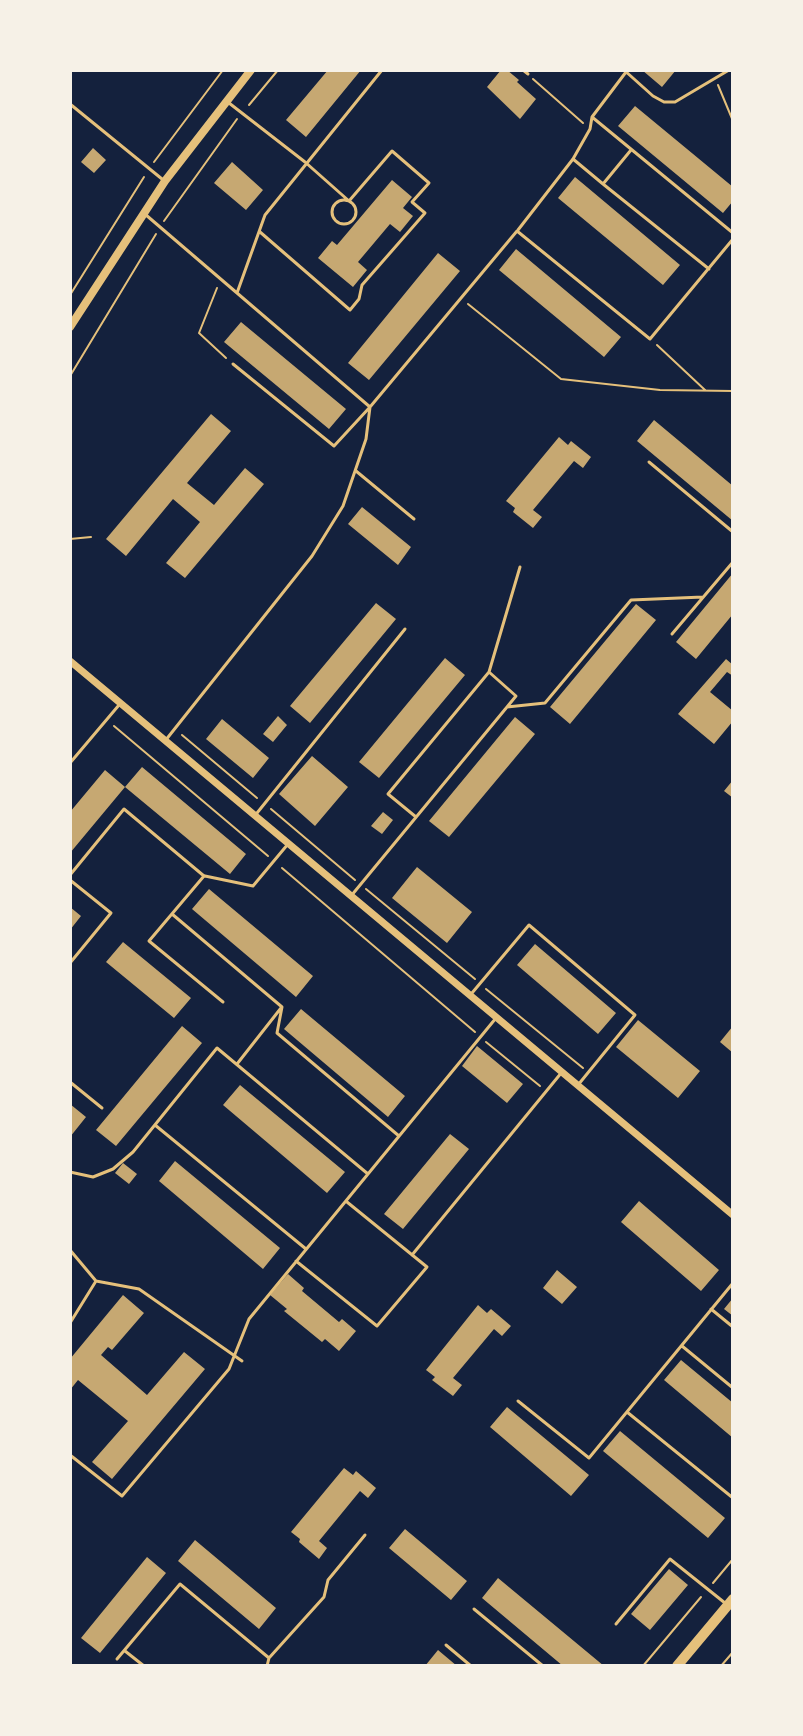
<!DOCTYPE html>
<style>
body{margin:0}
#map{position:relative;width:803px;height:1736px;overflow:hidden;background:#14213d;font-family:Spectral,serif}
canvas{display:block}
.frame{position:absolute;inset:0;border:72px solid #f6f1e7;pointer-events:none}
</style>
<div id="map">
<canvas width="803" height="1736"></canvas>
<div class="frame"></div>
</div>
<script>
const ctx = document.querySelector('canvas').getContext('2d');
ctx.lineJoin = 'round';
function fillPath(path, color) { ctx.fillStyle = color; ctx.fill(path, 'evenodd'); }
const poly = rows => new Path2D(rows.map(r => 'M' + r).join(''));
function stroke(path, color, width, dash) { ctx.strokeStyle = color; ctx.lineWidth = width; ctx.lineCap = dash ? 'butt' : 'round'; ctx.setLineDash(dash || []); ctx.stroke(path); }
const building = poly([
 [328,70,361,70,306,137,286,120],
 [501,70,507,70,519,80,517,82,536,99,520,119,487,87],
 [642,70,676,70,662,87],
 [635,106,733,187,733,201,723,213,618,126],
 [93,148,106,160,94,173,81,162],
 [232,162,263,190,246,210,214,183],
 [575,177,680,265,663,285,558,198],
 [392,180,412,197,403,208,413,216,400,232,390,224,358,262,367,270,353,287,318,258,332,241,337,245],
 [516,249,621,337,604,357,499,270],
 [438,253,460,271,369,380,348,363],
 [241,322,346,409,329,429,224,342],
 [211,414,231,431,187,483,214,505,245,468,264,484,185,578,166,563,200,522,173,499,126,556,106,539],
 [654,420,733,486,733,521,637,441],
 [559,437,568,445,571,441,591,457,583,468,574,461,533,510,542,517,533,528,513,512,515,508,506,501],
 [362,507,411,547,398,565,348,524],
 [733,573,733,614,696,659,676,642],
 [376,603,396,619,310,723,290,706],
 [636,604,656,620,570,724,550,707],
 [445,658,465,675,379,778,359,762],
 [726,659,733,665,733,676,727,672,710,692,733,711,733,721,714,744,678,714],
 [278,716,287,725,273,742,263,734],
 [515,717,535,734,449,837,429,821],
 [222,719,269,758,253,778,206,739],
 [312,756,348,787,315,826,279,794],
 [142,767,246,854,230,874,125,787],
 [105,770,125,787,70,853,70,812],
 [733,780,733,798,724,791],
 [383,812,393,820,382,834,371,826],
 [417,867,472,912,447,943,392,898],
 [209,889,313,976,296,997,192,909],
 [70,907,81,916,70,930],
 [123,942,191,998,174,1018,106,962],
 [535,944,616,1013,598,1034,517,965],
 [301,1009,405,1096,388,1117,284,1029],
 [638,1020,700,1071,678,1098,616,1047],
 [182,1026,202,1043,116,1146,96,1130],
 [733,1026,733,1053,720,1042],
 [477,1046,523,1084,507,1103,462,1066],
 [240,1085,345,1172,327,1193,223,1105],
 [70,1104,86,1117,70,1137],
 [450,1134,469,1149,403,1229,384,1214],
 [175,1161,280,1248,263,1269,159,1181],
 [123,1163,137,1174,129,1184,115,1173],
 [639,1201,719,1270,701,1291,621,1222],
 [557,1270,577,1287,562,1304,543,1288],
 [288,1274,304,1288,302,1291,339,1322,342,1319,356,1331,339,1351,325,1339,322,1342,284,1311,287,1309,270,1295],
 [123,1295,144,1313,112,1350,108,1347,101,1355,147,1395,184,1352,205,1369,112,1479,92,1462,128,1421,78,1380,70,1390,70,1359],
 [733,1298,733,1316,724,1309],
 [478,1305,487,1313,491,1309,511,1326,502,1336,494,1329,453,1378,462,1385,453,1396,432,1380,435,1377,426,1370],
 [681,1360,733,1403,733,1438,664,1380],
 [507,1407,589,1475,571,1496,490,1427],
 [620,1431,725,1518,708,1538,603,1451],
 [344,1468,353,1475,356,1471,376,1488,368,1498,360,1491,319,1541,327,1548,319,1559,299,1542,300,1539,291,1532],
 [405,1529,467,1581,451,1600,389,1548],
 [195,1540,276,1608,259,1629,178,1561],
 [147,1557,166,1573,100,1653,81,1638],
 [669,1569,688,1585,650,1630,631,1614],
 [498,1578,604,1666,563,1666,482,1598],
 [438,1650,457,1666,425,1666]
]);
const path = poly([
 [533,79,583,123],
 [718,85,733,121],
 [249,105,278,70],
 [154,162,223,70],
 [164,221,237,119],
 [217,288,199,333,226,358],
 [70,295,144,177],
 [468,304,561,379,660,390,733,391],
 [657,345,705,390],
 [70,376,156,234],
 [70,539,91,537],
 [114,726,268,856],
 [182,735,257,798],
 [271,809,355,880],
 [282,868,475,1032],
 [366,889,475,979],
 [486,989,583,1068],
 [486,1042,540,1086],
 [713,1583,733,1559],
 [643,1666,701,1597],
 [721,1666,733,1652]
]);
const service = poly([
 [523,70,528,74],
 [624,70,653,96,664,102,675,102,729,70],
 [626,72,592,117,733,233],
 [229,103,305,162,349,201,392,151,429,183,412,202,425,213,362,285,359,299,350,310,260,232],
 [70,104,162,179],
 [631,150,603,184,709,269],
 [573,159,603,184],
 '332 212a12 12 0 1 1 24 0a12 12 0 1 1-24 0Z',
 [146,215,237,293],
 [518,230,573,159,590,129,592,117],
 [233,364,334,446,370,407,237,293,265,215,382,70],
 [649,462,733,532],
 [356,471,414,519],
 [672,634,733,562],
 [489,672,516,696,507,707],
 [165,741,312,556,343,506,366,439,370,407,517,231,650,339,733,239],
 [70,763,119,705],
 [257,813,405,629],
 [416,817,388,794,489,672,520,567],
 [70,875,124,809,204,876,149,941,223,1002],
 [205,876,253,886,288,844],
 [70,880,111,913,70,963],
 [351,896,507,707,545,703,631,600,703,597],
 [172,914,282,1007,277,1033,399,1136],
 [472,993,529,925,635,1015,578,1085],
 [237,1064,281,1008],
 [70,1082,102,1108],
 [155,1125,306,1249],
 [70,1172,93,1177,113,1169,133,1152,217,1048,368,1174],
 [70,1250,96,1281],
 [412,1255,562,1072],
 [296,1261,377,1326,427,1267,347,1202],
 [711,1309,733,1327],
 [70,1323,96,1281,139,1289,242,1361],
 [682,1346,733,1388],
 [518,1401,589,1458,733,1283],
 [627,1412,733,1498],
 [70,1455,122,1496,229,1369,249,1319,496,1018],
 [474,1609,543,1666],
 [616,1624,670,1559,725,1603],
 [446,1645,471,1666],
 [125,1651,144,1666],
 [117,1659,180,1584,269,1658],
 [267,1666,269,1658,324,1597,328,1580,365,1535]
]);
const minor = poly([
 [70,661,733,1215]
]);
const tertiary = poly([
 [70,327,165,181,251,70]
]);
const secondary = poly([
 [677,1666,733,1599]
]);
fillPath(building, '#c6a872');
stroke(path, '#e5c07b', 2);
stroke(service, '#e5c07b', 3);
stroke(minor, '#e5c07b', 7);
stroke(tertiary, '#e5c07b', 8);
stroke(secondary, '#e5c07b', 10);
</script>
